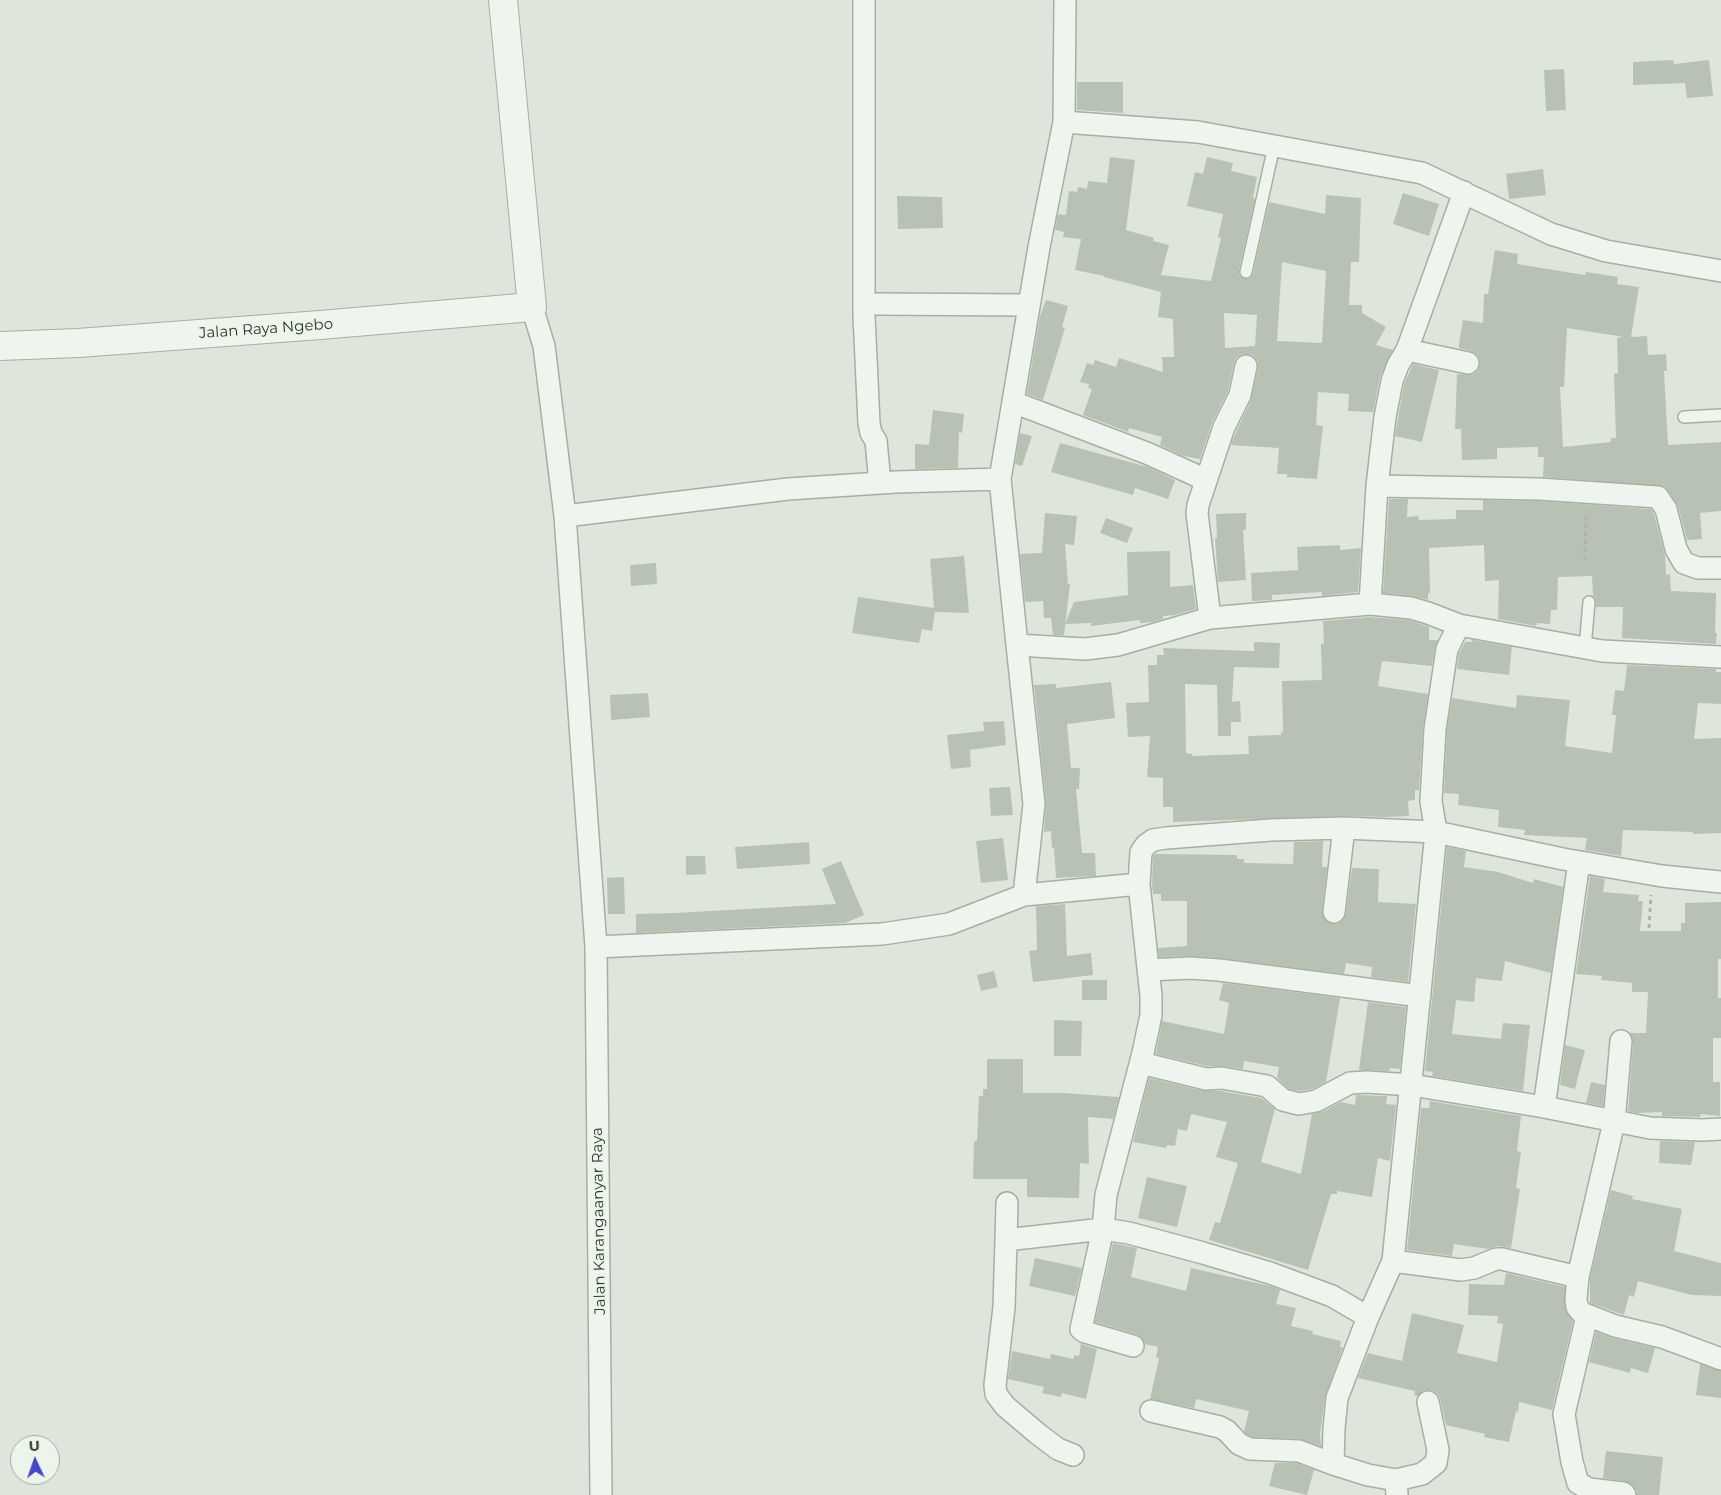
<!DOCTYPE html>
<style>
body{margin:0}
#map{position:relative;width:1721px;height:1495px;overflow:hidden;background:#dee6dc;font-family:Montserrat,sans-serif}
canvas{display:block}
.north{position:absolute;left:10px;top:1435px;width:50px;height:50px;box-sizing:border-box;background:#edf4eb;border:1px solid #9faa9d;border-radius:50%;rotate:357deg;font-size:14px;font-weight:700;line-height:20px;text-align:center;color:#2b3b27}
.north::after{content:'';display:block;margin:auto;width:18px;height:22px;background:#4745c7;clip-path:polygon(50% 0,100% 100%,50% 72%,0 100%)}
</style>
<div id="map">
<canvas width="1721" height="1495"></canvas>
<div class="north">U</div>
</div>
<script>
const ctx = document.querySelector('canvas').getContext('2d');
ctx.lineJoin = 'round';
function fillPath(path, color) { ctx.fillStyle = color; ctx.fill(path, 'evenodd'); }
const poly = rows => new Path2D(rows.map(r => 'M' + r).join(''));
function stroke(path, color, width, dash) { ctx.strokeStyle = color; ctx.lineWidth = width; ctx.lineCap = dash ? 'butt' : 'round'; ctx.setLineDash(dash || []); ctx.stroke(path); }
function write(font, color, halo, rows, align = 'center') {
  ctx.font = font + ' Montserrat,sans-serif'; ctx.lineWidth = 4; ctx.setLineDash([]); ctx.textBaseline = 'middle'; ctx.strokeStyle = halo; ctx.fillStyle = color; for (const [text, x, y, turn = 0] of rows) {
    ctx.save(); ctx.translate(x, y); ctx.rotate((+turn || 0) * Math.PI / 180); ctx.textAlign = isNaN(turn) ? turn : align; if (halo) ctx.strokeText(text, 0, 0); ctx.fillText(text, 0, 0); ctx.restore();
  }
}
const building = poly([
 [1673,60,1674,64,1709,60,1713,96,1687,98,1685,83,1633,85,1633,62],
 [1564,69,1566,110,1546,111,1544,70],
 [1077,82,1123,82,1123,113,1077,110],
 [1110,157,1135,160,1126,230,1154,238,1153,241,1169,245,1161,275,1211,281,1221,238,1218,237,1223,214,1187,206,1195,172,1203,174,1207,157,1233,163,1231,171,1257,177,1253,198,1255,199,1239,270,1239,275,1244,279,1249,279,1253,274,1269,202,1325,214,1326,195,1361,198,1359,262,1351,262,1349,305,1362,305,1362,313,1386,327,1376,345,1393,350,1380,377,1373,412,1348,411,1349,394,1318,392,1316,425,1323,426,1317,479,1287,477,1287,474,1277,474,1279,448,1231,445,1236,432,1251,400,1258,369,1258,362,1254,356,1249,354,1242,354,1236,358,1234,363,1228,391,1212,423,1200,459,1183,456,1160,445,1162,437,1129,428,1128,432,1083,415,1092,389,1088,388,1089,384,1080,382,1087,363,1093,365,1095,360,1116,367,1119,358,1163,372,1162,357,1174,357,1173,319,1158,317,1161,292,1104,277,1104,276,1075,270,1081,239,1063,237,1064,232,1055,230,1058,214,1066,215,1069,191,1077,192,1078,187,1087,189,1088,181,1107,183],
 [1282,262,1326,271,1322,343,1277,341],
 [1224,313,1257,315,1255,346,1225,348],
 [1543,169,1546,195,1509,199,1506,174],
 [1403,193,1439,204,1429,236,1393,224],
 [897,196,942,197,943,228,898,229],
 [1495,250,1518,254,1517,264,1585,275,1586,272,1618,277,1617,284,1639,287,1631,337,1647,336,1648,355,1666,354,1667,371,1664,371,1668,445,1721,442,1721,511,1700,513,1702,539,1687,540,1678,506,1668,490,1664,486,1543,477,1544,457,1538,457,1538,447,1497,448,1497,459,1462,460,1461,429,1455,429,1457,374,1472,375,1478,371,1480,365,1480,360,1477,354,1471,351,1459,348,1459,344,1463,320,1483,323,1484,294,1488,294],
 [1567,328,1624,337,1617,338,1618,373,1614,374,1616,438,1611,438,1611,442,1563,447,1560,387,1564,387],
 [1046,300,1068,306,1062,327,1065,328,1043,400,1027,394,1040,316],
 [1413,364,1439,370,1422,442,1395,436,1404,384],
 [933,410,964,414,962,433,959,432,958,468,915,469,915,444,929,445],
 [1020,433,1032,436,1022,466,1015,464],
 [1060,443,1148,467,1175,480,1168,499,1135,488,1133,495,1051,472],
 [1389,499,1408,499,1407,517,1418,516,1419,520,1456,519,1456,510,1483,510,1483,500,1538,501,1651,509,1654,514,1665,555,1666,575,1670,574,1671,591,1716,593,1715,633,1717,633,1716,644,1622,638,1623,607,1596,607,1596,599,1593,596,1592,576,1558,577,1557,610,1551,610,1550,624,1537,623,1536,626,1498,619,1499,580,1485,581,1484,545,1429,548,1430,593,1428,593,1428,600,1412,596,1383,593],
 [1045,513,1077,516,1074,545,1065,544,1068,584,1070,584,1064,635,1053,635,1051,618,1044,618,1043,601,1025,602,1020,554,1042,553],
 [1246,513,1246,530,1243,530,1246,580,1218,582,1215,538,1217,538,1216,514],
 [1106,518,1133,528,1127,543,1100,533],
 [1340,545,1340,550,1361,548,1358,592,1322,596,1322,592,1272,595,1272,600,1252,601,1251,573,1298,570,1297,547],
 [1170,551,1170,587,1193,585,1196,609,1175,615,1163,616,1163,619,1153,622,1140,623,1140,620,1091,626,1091,623,1065,624,1074,602,1128,595,1127,552],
 [964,556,969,613,935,612,932,631,922,629,919,643,852,633,858,597,934,608,930,559],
 [656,563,657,584,631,586,630,565],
 [1370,617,1409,620,1424,625,1429,627,1429,640,1438,640,1435,647,1432,666,1382,661,1378,686,1428,694,1423,728,1419,790,1415,790,1415,800,1408,801,1409,816,1384,817,1344,816,1173,822,1173,807,1163,807,1163,778,1147,777,1150,736,1128,737,1126,703,1149,702,1148,665,1157,665,1157,655,1164,655,1163,648,1254,651,1254,642,1280,643,1279,668,1234,667,1232,702,1240,701,1241,722,1231,722,1231,736,1218,736,1217,685,1185,684,1186,753,1192,754,1192,756,1249,754,1248,736,1281,735,1281,732,1283,732,1282,681,1322,680,1321,644,1324,644,1323,621],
 [1472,640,1512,647,1509,675,1457,669,1459,653,1465,642,1472,642],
 [1627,665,1716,669,1716,672,1721,672,1721,704,1698,703,1694,739,1721,738,1721,833,1693,834,1693,832,1623,830,1621,856,1585,850,1587,838,1524,835,1525,830,1498,827,1499,810,1458,805,1459,794,1444,793,1447,730,1452,698,1516,708,1517,695,1570,700,1565,746,1612,753,1616,715,1612,715,1615,690,1624,691],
 [1111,682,1115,718,1067,724,1071,768,1080,768,1079,789,1076,789,1082,853,1095,853,1096,876,1056,878,1054,848,1052,848,1051,831,1044,832,1046,803,1034,685,1056,684,1056,688],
 [648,693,650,717,611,720,610,695],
 [1004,721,1006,745,970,750,971,767,951,769,947,735,984,731,983,722],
 [1010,787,1013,815,991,816,989,788],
 [1003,838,1008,880,981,883,976,841],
 [1323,841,1322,867,1327,867,1322,911,1323,917,1327,922,1333,924,1338,924,1344,919,1346,913,1352,868,1379,869,1378,902,1416,904,1408,982,1371,977,1372,967,1346,963,1344,974,1220,958,1191,956,1159,957,1158,948,1187,946,1187,901,1161,901,1161,894,1153,894,1152,884,1153,856,1155,854,1237,855,1237,859,1244,859,1244,863,1293,864,1294,842],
 [809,842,810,864,737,869,735,847],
 [1447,847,1466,851,1464,867,1498,872,1533,883,1534,879,1563,887,1551,973,1505,961,1502,981,1476,978,1474,1002,1456,1000,1452,1034,1501,1039,1503,1023,1530,1025,1523,1091,1432,1076,1433,1072,1425,1071],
 [686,856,705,856,706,874,686,875],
 [841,861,864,915,845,923,636,933,636,914,675,913,836,904,822,869],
 [1590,876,1605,879,1603,892,1639,895,1638,901,1643,901,1640,931,1681,931,1681,923,1685,923,1685,903,1721,902,1721,959,1718,959,1718,998,1721,998,1721,1038,1713,1038,1713,1082,1720,1082,1720,1116,1701,1114,1700,1117,1662,1116,1662,1112,1636,1113,1628,1111,1633,1042,1630,1033,1646,1033,1648,992,1632,992,1632,983,1601,980,1602,976,1576,974],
 [624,877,625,914,608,914,607,878],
 [1065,904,1067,956,1091,953,1093,975,1033,982,1029,951,1037,950,1036,906],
 [994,971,998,987,981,991,977,975],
 [1082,980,1107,980,1107,1000,1082,1000],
 [1223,983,1340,998,1326,1082,1312,1089,1299,1091,1289,1089,1277,1078,1279,1067,1244,1061,1243,1069,1224,1066,1207,1066,1156,1054,1162,1021,1224,1034,1229,1003,1219,1000],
 [1368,1002,1406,1007,1400,1069,1390,1068,1389,1071,1359,1070],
 [1054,1020,1082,1021,1081,1056,1054,1056],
 [1565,1045,1585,1050,1575,1089,1560,1085],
 [987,1059,1023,1059,1023,1093,1064,1093,1119,1097,1113,1119,1088,1117,1089,1164,1080,1163,1079,1198,1027,1197,1027,1179,973,1179,974,1141,977,1141,979,1096,983,1096,983,1089,987,1089],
 [1149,1078,1203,1091,1221,1091,1261,1098,1275,1109,1261,1162,1301,1174,1312,1114,1322,1112,1341,1102,1355,1105,1356,1095,1387,1096,1386,1104,1396,1105,1390,1161,1378,1158,1372,1197,1337,1191,1337,1194,1331,1194,1308,1270,1209,1240,1215,1222,1220,1223,1238,1163,1216,1157,1227,1122,1191,1114,1187,1131,1178,1129,1175,1146,1167,1145,1166,1148,1133,1142],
 [1591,1082,1605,1085,1603,1106,1586,1103],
 [1430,1101,1521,1116,1517,1151,1521,1152,1516,1188,1520,1189,1511,1248,1496,1246,1488,1249,1454,1244,1452,1256,1407,1250,1421,1108,1429,1108],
 [1660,1141,1695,1142,1691,1165,1659,1163],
 [1147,1177,1187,1186,1177,1227,1138,1218],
 [1611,1190,1633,1196,1632,1199,1682,1209,1674,1251,1721,1263,1721,1296,1692,1295,1638,1281,1634,1297,1629,1295,1624,1315,1590,1303,1590,1279],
 [1113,1243,1137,1248,1131,1277,1186,1291,1191,1268,1270,1286,1280,1290,1276,1304,1296,1308,1291,1326,1313,1331,1312,1334,1341,1341,1340,1347,1343,1347,1325,1397,1320,1434,1321,1446,1300,1439,1253,1437,1246,1434,1244,1431,1249,1411,1196,1399,1194,1408,1150,1399,1159,1358,1156,1357,1158,1347,1145,1344,1142,1338,1136,1334,1095,1322],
 [1035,1258,1082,1268,1075,1296,1029,1286],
 [1506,1273,1565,1287,1565,1309,1573,1321,1552,1410,1519,1402,1518,1412,1516,1411,1509,1442,1484,1437,1485,1434,1446,1425,1440,1399,1438,1394,1432,1390,1425,1390,1418,1396,1414,1395,1415,1391,1358,1378,1368,1353,1402,1361,1412,1313,1464,1325,1457,1353,1497,1362,1503,1324,1497,1323,1498,1316,1468,1315,1469,1284,1504,1285],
 [1596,1332,1612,1338,1655,1348,1648,1373,1631,1368,1630,1373,1589,1362],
 [1081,1344,1097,1349,1086,1399,1062,1393,1061,1397,1042,1393,1044,1387,1008,1379,1012,1351,1050,1359,1051,1354,1074,1359,1074,1355,1079,1356],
 [1700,1364,1721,1371,1721,1398,1696,1395],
 [1606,1451,1663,1457,1659,1495,1637,1495,1637,1491,1631,1484,1624,1481,1603,1478],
 [1275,1463,1296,1463,1314,1470,1307,1495,1269,1486]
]);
const path = poly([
 [1585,560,1586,512],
 [1649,928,1651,895]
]);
const service = poly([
 [1246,272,1274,146],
 [1684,417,1721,415],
 [1585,648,1589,602]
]);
const minor = poly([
 [864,0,864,316,869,423,871,433,876,441,880,483],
 [1064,122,1198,132,1422,173,1551,234,1606,251,1721,271],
 [877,304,1029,305],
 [532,307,544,346,565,516,788,489,896,482,1000,479,1017,645,1085,649,1118,645,1210,618,1370,604,1411,608,1428,613,1459,625,1447,649,1435,729,1431,801,1436,832,1563,859,1662,876,1721,882],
 [1407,350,1468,363],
 [1013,402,1149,454,1206,480],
 [1000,479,1039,247,1064,122,1065,0],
 [1377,486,1539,489,1658,497,1666,509,1676,549,1684,563,1698,568,1721,568],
 [565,516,596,947,882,934,949,924,1024,895,1139,884],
 [1370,604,1377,486,1385,417,1392,381,1398,365,1407,350,1464,192],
 [1210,618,1197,513,1198,505,1224,427,1240,395,1246,366],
 [1459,625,1602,651,1721,657],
 [1017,645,1034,804,1024,895],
 [1334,912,1344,828],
 [596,947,601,1495],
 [1148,970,1190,968,1219,970,1420,996],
 [1621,1041,1614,1122,1578,1277,1576,1299,1577,1307,1582,1313,1615,1326,1662,1337,1721,1359],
 [1141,1063,1206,1079,1222,1078,1267,1086,1283,1100,1299,1104,1316,1101,1350,1083,1367,1082,1412,1085,1544,1107,1650,1128,1702,1130,1721,1129],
 [1544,1107,1579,862],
 [1006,1240,1007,1203],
 [1393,1261,1461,1270,1474,1268,1496,1259,1502,1259,1578,1277],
 [1587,1316,1564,1414,1572,1462,1578,1483,1589,1489,1623,1493,1625,1495],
 [1368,1317,1393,1261,1436,832,1344,828,1271,830,1166,838,1153,840,1146,845,1141,852,1139,884,1151,996,1151,1015,1143,1053,1106,1195,1103,1229,1129,1233,1203,1253,1270,1273,1332,1296,1368,1317,1337,1398,1334,1428,1333,1464,1368,1475,1396,1480],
 [1151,1411,1220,1427,1227,1431,1239,1444,1250,1449,1299,1451,1333,1464],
 [1073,1455,1058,1449,1038,1434,1005,1406,996,1394,995,1385,1004,1307,1006,1240,1103,1229,1081,1329,1085,1332,1133,1346],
 [1397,1495,1396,1480,1422,1474,1436,1463,1438,1450,1428,1402]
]);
const tertiary = poly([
 [0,346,78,343,320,325,532,307,503,0]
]);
const streetNames = [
 ["Jalan Raya Ngebo",266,329,-4],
 ["Jalan Karangaanyar Raya",599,1221,-91]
];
fillPath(building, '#b7c2b4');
stroke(service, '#a5afa2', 14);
stroke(minor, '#a5afa2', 24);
stroke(tertiary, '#a5afa2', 30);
stroke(path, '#adb5ab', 3, [4, 4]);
stroke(service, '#f0f4ef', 11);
stroke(minor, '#f0f4ef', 21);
stroke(tertiary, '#f0f4ef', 28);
write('15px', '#2b3b27', '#edf4eb', streetNames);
</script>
